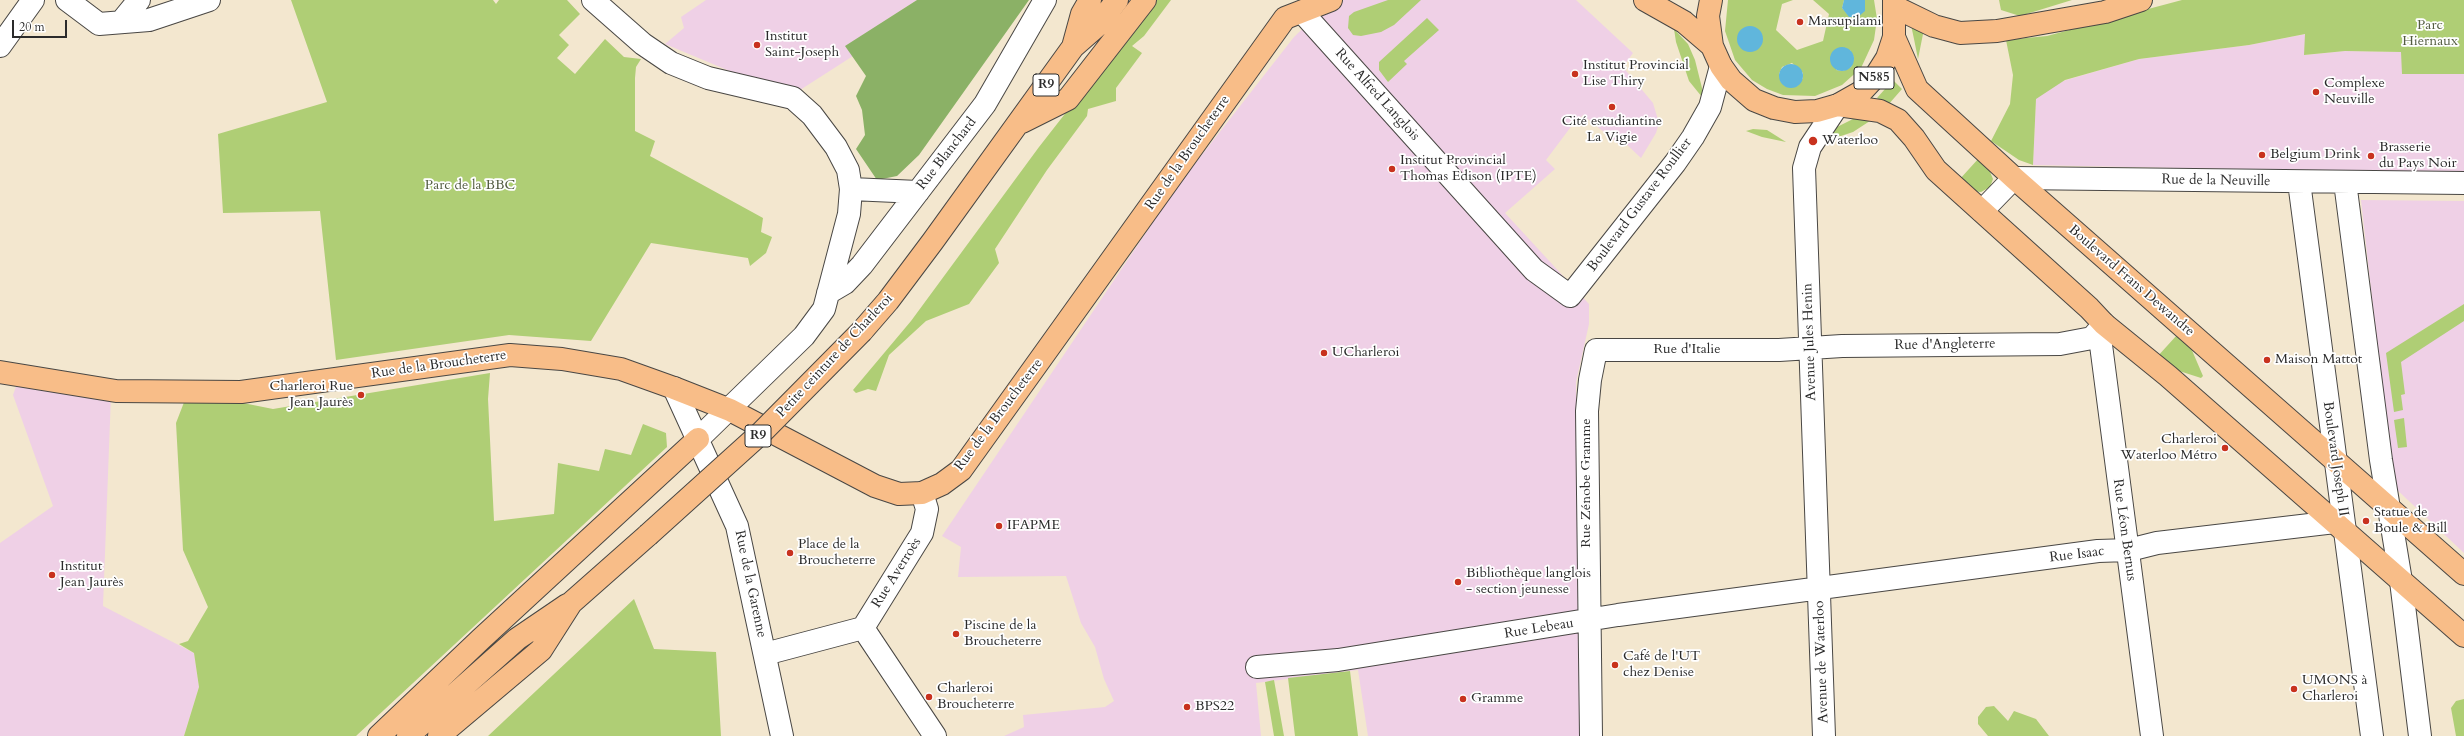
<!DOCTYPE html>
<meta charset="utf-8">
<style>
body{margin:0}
#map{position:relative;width:2464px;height:736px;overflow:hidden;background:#f3e7cf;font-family:Cardo,serif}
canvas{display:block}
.scale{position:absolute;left:12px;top:20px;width:55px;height:18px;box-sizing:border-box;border:2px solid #2b2b2b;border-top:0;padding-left:5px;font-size:12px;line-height:14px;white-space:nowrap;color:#2b2b2b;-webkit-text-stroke:3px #fff;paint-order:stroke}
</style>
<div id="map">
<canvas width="2464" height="736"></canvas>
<div class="scale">20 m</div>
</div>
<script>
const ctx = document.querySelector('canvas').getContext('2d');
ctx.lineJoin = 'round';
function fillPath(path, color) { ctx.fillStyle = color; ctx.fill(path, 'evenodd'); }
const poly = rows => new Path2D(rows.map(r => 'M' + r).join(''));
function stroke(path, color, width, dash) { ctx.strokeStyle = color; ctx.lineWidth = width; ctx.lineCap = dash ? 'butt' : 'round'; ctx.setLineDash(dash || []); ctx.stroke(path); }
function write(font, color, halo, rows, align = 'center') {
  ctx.font = font + ' Cardo,serif'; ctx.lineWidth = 3.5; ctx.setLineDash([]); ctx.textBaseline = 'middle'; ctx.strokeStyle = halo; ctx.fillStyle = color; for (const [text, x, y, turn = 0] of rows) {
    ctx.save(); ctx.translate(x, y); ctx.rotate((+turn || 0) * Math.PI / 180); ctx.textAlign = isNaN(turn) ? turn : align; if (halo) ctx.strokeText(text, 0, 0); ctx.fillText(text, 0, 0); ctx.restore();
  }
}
const built = poly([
 [706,0,917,0,846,46,853,56,800,90,732,72,665,44,684,28,681,17],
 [1344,0,1576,0,1633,53,1623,67,1653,103,1659,123,1656,133,1641,158,1625,143,1621,146,1583,115,1570,128,1546,160,1555,169,1505,213,1589,304,1589,324,1576,382,1578,593,1584,736,1368,736,1358,670,1256,683,1261,736,1004,736,1024,727,1023,715,1105,707,1114,701,1104,679,1095,647,1081,623,1066,576,958,577,961,547,942,536,1176,188,1294,37,1320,12],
 [2306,34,2305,55,2345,51,2402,52,2402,74,2464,74,2464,174,2033,165,2036,98,2063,81,2139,59,2249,45],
 [2361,200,2464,201,2464,553,2393,486],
 [20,375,111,395,103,606,194,653,199,687,184,736,0,736,0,543,53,506,13,395]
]);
const green = poly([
 [291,0,493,0,496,4,499,0,567,0,580,14,559,35,569,45,557,58,575,74,605,39,624,57,641,59,636,67,635,78,635,131,655,141,650,156,763,218,761,232,772,237,766,253,750,266,748,258,651,243,591,341,509,335,336,360,320,211,223,213,218,134,327,102],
 [1154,0,1171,0,1144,36,1132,46,1142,53,1116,88,1116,101,1088,109,1087,116,1047,170,995,249,999,263,969,304,926,321,889,355,876,391,868,389,856,393,853,390,911,321,1039,147],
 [1388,0,1421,0,1394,25,1381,32,1361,36,1353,35,1348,28,1349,16,1354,12],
 [1728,0,1793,0,1782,4,1776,30,1797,50,1823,41,1829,14,1813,0,1844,0,1842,8,1851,18,1865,0,1874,0,1877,19,1874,40,1861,68,1842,85,1815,96,1783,95,1767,89,1752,80,1735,60,1725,31],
 [1850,50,1854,58,1851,67,1843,71,1836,70],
 [1792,63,1803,73,1803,78,1797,86,1785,86,1781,82,1779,74,1782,67],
 [1999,0,2072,0,2020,16,2001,10],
 [2182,0,2464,0,2464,74,2402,74,2401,52,2345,51,2304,55,2305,34,2249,45,2139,59,2065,80,2036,99,2033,165,2019,160,1991,141,2010,104,2013,75,2006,40,2047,36],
 [1427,18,1439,30,1404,61,1407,64,1388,82,1379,70,1379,62],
 [1911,25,1924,29,1918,59,1914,39],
 [1674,29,1688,44,1695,60,1703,92,1702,97,1689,81,1676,42],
 [1893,80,1902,89,1888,105,1877,98],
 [1853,119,1873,119,1853,132,1829,140,1822,140,1833,129],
 [1753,129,1767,130,1786,142,1762,137,1746,131],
 [1979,158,1988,167,1993,179,1990,187,1981,192,1971,191,1959,180],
 [2464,304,2464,321,2401,362,2405,394,2401,395,2403,410,2394,412,2386,353],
 [2177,335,2191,348,2203,376,2201,378,2170,368,2157,357],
 [490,373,488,399,494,521,554,514,558,463,599,471,605,449,631,455,643,424,666,433,667,447,356,736,184,736,199,687,194,653,179,644,188,641,208,607,183,550,176,423,188,392,273,409],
 [2404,418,2407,447,2398,448,2394,420],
 [634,599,654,649,716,652,721,736,488,736],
 [1350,671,1358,736,1295,736,1288,678],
 [1274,680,1284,736,1274,736,1265,682],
 [2464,699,2464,736,2456,736,2451,708,2456,701],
 [1994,706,2008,721,2014,711,2036,719,2049,736,1988,736,1978,724,1978,717,1986,707]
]);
const forest = poly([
 [917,0,1029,0,919,155,897,176,877,180,856,149,865,135,862,110,856,96,866,76,845,46]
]);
const water = poly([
 [1844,0,1865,0,1865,11,1858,17,1849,17,1842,8],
 '1737 39a13 13 0 1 1 26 0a13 13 0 1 1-26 0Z',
 '1830 59a12 12 0 1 1 24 0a12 12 0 1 1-24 0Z',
 '1779 76a12 12 0 1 1 24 0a12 12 0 1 1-24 0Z'
]);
const minor = poly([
 [67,0,99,24,149,20,209,0],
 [593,0,643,44,671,63,708,78,793,98,812,115,836,147,848,170,851,189,849,214,824,309,804,336,698,439],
 [1302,12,1534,270,1570,296,1675,163,1693,137,1710,107,1721,66],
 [121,22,139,0],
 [0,46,33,0],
 [2299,182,2372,736],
 [2345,182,2381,460,2401,581,2420,736],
 [851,189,918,192],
 [1982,211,2014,178,2464,183],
 [828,293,845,283,862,265,985,104,1045,0],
 [2104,324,2101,345,2152,736],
 [674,388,737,526,782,736],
 [863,628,922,533,927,509,922,493],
 [863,628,935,736],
 [765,654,863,628],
 [1257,667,1338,660,1618,615,2098,551,2129,550,2157,543,2335,522],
 [1591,736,1587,411,1590,380,1596,350,1779,350,1842,346,2060,344,2092,338,2104,324],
 [1824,736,1804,168,1810,147,1838,105]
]);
const major = poly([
 [1645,0,1684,22,1712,46],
 [1711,0,1708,16,1712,46,1721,66,1731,80,1754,100,1774,108,1795,112,1817,111,1838,105,1861,92,1875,77,1887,58,1894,37,1894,0],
 [1894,37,1917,89,2014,178,2464,574],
 [1838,105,1880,111,1898,120,1914,138,1936,170,2089,308,2104,324,2168,376,2464,636],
 [0,372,116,391,241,392,510,355,562,359,621,369,674,388,730,410,875,486,899,494,922,493,942,484,961,470,1285,18,1331,0]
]);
const highway = poly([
 [1895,7,1934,26,1960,33,1997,31,2105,12,2141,0],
 [1073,47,1082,14,1090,0],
 [1022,122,1068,99,1145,0],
 [862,331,888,301,933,241,1073,47,1097,26,1117,0],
 [379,736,481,639,698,439],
 [408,736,517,639,567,605],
 [439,736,541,650,571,603,648,535]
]);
const highwayBridge = poly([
 [648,535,761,433,862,331]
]);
const markers = [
 [1800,22,4,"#c8321e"],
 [757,45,4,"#c8321e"],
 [1575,74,4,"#c8321e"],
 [2316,92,4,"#c8321e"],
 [1612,107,4,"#c8321e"],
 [1813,141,5,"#c8321e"],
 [2262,155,4,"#c8321e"],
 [2371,156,4,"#c8321e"],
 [1392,169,4,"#c8321e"],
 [1324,353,4,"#c8321e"],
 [2267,360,4,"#c8321e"],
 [361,395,4,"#c8321e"],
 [2225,448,4,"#c8321e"],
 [2366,521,4,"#c8321e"],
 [999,526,4,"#c8321e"],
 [790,553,4,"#c8321e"],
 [52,575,4,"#c8321e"],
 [1458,582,4,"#c8321e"],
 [956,634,4,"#c8321e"],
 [1615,665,4,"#c8321e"],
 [2294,689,4,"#c8321e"],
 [929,697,4,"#c8321e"],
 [1463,699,4,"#c8321e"],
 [1187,707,4,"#c8321e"]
];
const shields = [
 [1874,78,40],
 [1046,85,26],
 [758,436,26]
];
const shieldNames = [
 ["N585",1874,78],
 ["R9",1046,85],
 ["R9",758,436]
];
const poiNames = [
 ["Marsupilami",1808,22],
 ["Institut",765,37],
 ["Saint-Joseph",765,53],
 ["Institut Provincial",1583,66],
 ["Lise Thiry",1583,82],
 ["Complexe",2324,84],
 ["Neuville",2324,100],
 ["Cité estudiantine",1612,122,"center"],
 ["La Vigie",1612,138,"center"],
 ["Waterloo",1822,141],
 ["Brasserie",2379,148],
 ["du Pays Noir",2379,164],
 ["Belgium Drink",2270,155],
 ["Institut Provincial",1400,161],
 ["Thomas Edison (IPTE)",1400,177],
 ["UCharleroi",1332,353],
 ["Maison Mattot",2275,360],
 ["Charleroi Rue",353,387,"right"],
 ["Jean Jaurès",353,403,"right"],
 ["Charleroi",2217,440,"right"],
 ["Waterloo Métro",2217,456,"right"],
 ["Statue de",2374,513],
 ["Boule & Bill",2374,529],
 ["IFAPME",1007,526],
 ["Place de la",798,545],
 ["Broucheterre",798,561],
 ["Institut",60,567],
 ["Jean Jaurès",60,583],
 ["Bibliothèque langlois",1466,574],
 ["- section jeunesse",1466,590],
 ["Piscine de la",964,626],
 ["Broucheterre",964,642],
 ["Café de l'UT",1623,657],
 ["chez Denise",1623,673],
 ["UMONS à",2302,681],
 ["Charleroi",2302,697],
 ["Charleroi",937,689],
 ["Broucheterre",937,705],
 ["Gramme",1471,699],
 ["BPS22",1195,707]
];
const parkNames = [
 ["Parc",2430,26],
 ["Hiernaux",2430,42],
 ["Parc de la BBC",470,186]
];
const streetNames = [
 ["Rue Alfred Langlois",1377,95,48],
 ["Rue de la Broucheterre",1188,153,-55],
 ["Rue Blanchard",947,154,-52],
 ["Rue de la Neuville",2216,181,1],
 ["Boulevard Gustave Roullier",1640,205,-53],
 ["Boulevard Frans Dewandre",2131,281,41],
 ["Avenue Jules Henin",1810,342,-92],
 ["Rue d'Angleterre",1945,345,-1],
 ["Rue d'Italie",1687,350],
 ["Petite ceinture de Charleroi",835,356,-47],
 ["Rue de la Broucheterre",439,365,-8],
 ["Rue de la Broucheterre",999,415,-53],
 ["Boulevard Joseph II",2335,459,82],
 ["Rue Zénobe Gramme",1587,483,-90],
 ["Rue Léon Bernus",2124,530,82],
 ["Rue Isaac",2077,555,-7],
 ["Rue Averroès",897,573,-58],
 ["Rue de la Garenne",750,584,78],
 ["Rue Lebeau",1539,629,-9],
 ["Avenue de Waterloo",1822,662,-92]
];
fillPath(built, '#efd0e6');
fillPath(green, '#afce75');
fillPath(forest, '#8bb166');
fillPath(water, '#60b6dc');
stroke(minor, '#494744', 24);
stroke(major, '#494744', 24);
stroke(highway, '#494744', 24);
stroke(minor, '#fff', 22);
stroke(major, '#f8bd88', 22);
stroke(highway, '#f8bd88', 22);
stroke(highwayBridge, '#494744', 24, []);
stroke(highwayBridge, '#f8bd88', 22);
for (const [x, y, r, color] of markers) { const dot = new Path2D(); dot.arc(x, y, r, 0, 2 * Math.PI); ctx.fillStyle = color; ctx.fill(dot); stroke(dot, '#fff', 1.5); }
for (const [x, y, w] of shields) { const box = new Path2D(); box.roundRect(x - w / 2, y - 11, w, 22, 3); ctx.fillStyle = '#fff'; ctx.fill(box); stroke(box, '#2b2b2b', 1); }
write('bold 13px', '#2b2b2b', null, shieldNames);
write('14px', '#2b2b2b', '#fff', poiNames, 'left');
write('14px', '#535c41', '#fff', parkNames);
write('14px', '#2b2b2b', '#fff', streetNames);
</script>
